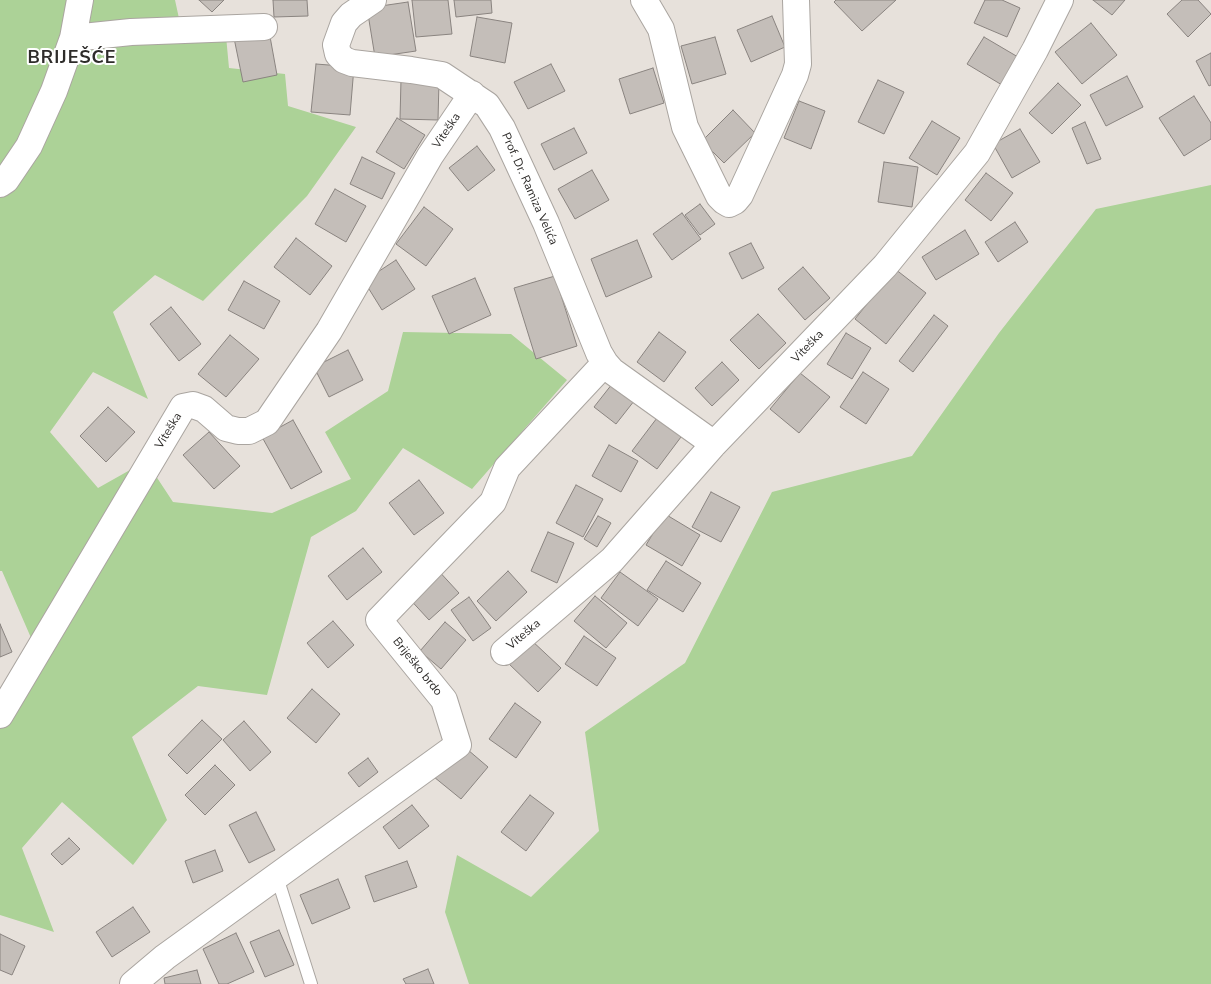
<!DOCTYPE html>
<meta charset="utf-8">
<style>
body{margin:0}
canvas{display:block;background:#e7e1db}
</style>
<canvas width="1211" height="984"></canvas>
<script>
const ctx = document.querySelector('canvas').getContext('2d');
ctx.lineJoin = 'round';
function fillPath(path, color) { ctx.fillStyle = color; ctx.fill(path, 'evenodd'); }
const poly = rows => new Path2D(rows.map(r => 'M' + r).join(''));
function stroke(path, color, width, dash) { ctx.strokeStyle = color; ctx.lineWidth = width; ctx.lineCap = dash ? 'butt' : 'round'; ctx.setLineDash(dash || []); ctx.stroke(path); }
function write(font, color, halo, rows, align = 'center') {
  ctx.font = font + ' "Nunito Sans",sans-serif'; ctx.lineWidth = 4; ctx.setLineDash([]); ctx.textBaseline = 'middle'; ctx.strokeStyle = halo; ctx.fillStyle = color; for (const [text, x, y, turn = 0] of rows) {
    ctx.save(); ctx.translate(x, y); ctx.rotate((+turn || 0) * Math.PI / 180); ctx.textAlign = isNaN(turn) ? turn : align; if (halo) ctx.strokeText(text, 0, 0); ctx.fillText(text, 0, 0); ctx.restore();
  }
}
const green = poly([
 [0,0,175,0,180,23,226,36,229,68,285,74,288,106,356,127,307,196,203,301,155,275,113,312,148,399,93,372,50,432,98,488,146,461,173,502,272,513,351,479,325,432,388,391,403,332,511,334,567,380,472,489,403,448,356,511,311,537,267,695,198,686,132,737,167,820,133,865,62,802,22,848,54,932,0,915,0,688,29,676,35,647,2,571,0,571],
 [1211,185,1211,984,469,984,445,912,457,855,531,897,599,831,585,732,685,663,772,492,912,456,999,333,1096,209]
]);
const building = poly([
 [199,0,224,0,212,12,199,0],
 [273,0,307,0,308,16,274,17,273,0],
 [412,0,448,0,452,34,416,37,412,0],
 [454,0,491,0,492,13,456,17,454,0],
 [836,0,896,0,862,31,834,2,836,0],
 [985,0,1002,0,1020,8,1007,37,974,23,985,0],
 [1093,0,1125,0,1112,15,1093,0],
 [1182,0,1198,0,1211,14,1188,37,1167,14,1182,0],
 [408,2,416,51,375,57,367,8,408,2],
 [772,16,785,47,751,62,737,30,772,16],
 [477,17,512,23,505,63,470,56,477,17],
 [1091,23,1117,55,1082,84,1055,52,1091,23],
 [269,31,277,75,243,82,234,38,269,31],
 [715,37,726,74,692,84,681,46,715,37],
 [984,37,1018,57,1002,85,967,64,984,37],
 [1211,53,1211,85,1209,86,1196,61,1211,53],
 [316,64,354,67,350,115,311,112,316,64],
 [551,64,565,91,528,109,514,82,551,64],
 [653,68,664,103,630,114,619,79,653,68],
 [1127,76,1143,107,1106,126,1090,95,1127,76],
 [401,80,439,81,438,120,400,119,401,80],
 [878,80,904,92,884,134,858,122,878,80],
 [1058,83,1081,105,1052,134,1029,113,1058,83],
 [1194,96,1211,123,1211,139,1184,156,1159,118,1194,96],
 [799,101,825,111,811,149,784,138,799,101],
 [733,110,755,133,724,163,702,141,733,110],
 [397,118,425,135,404,169,376,152,397,118],
 [932,121,960,138,937,175,909,158,932,121],
 [1085,122,1101,159,1087,164,1072,128,1085,122],
 [574,128,587,153,554,170,541,144,574,128],
 [1020,129,1040,162,1012,178,993,144,1020,129],
 [477,146,495,170,468,191,449,168,477,146],
 [362,157,395,173,382,199,350,184,362,157],
 [884,162,918,167,912,207,878,202,884,162],
 [592,170,609,200,575,219,558,189,592,170],
 [986,173,1013,193,991,221,965,200,986,173],
 [335,189,366,206,346,242,315,224,335,189],
 [700,204,715,224,700,235,685,215,700,204],
 [424,207,453,229,426,266,396,244,424,207],
 [682,213,701,239,672,260,653,234,682,213],
 [1015,222,1028,242,998,262,985,242,1015,222],
 [965,230,979,254,936,280,922,257,965,230],
 [296,238,332,266,310,295,274,267,296,238],
 [637,240,652,277,606,297,591,259,637,240],
 [751,243,764,268,742,279,729,253,751,243],
 [396,260,415,289,382,310,364,281,396,260],
 [803,267,830,298,805,320,778,289,803,267],
 [895,269,926,293,886,344,855,319,895,269],
 [555,276,577,346,536,359,514,288,555,276],
 [475,278,491,315,449,334,432,296,475,278],
 [244,281,280,301,264,329,228,310,244,281],
 [171,307,201,344,179,361,150,324,171,307],
 [758,314,786,343,759,369,730,340,758,314],
 [934,315,948,326,913,372,899,361,934,315],
 [659,332,686,352,664,382,637,362,659,332],
 [846,333,871,348,852,379,827,364,846,333],
 [230,335,259,359,226,397,198,374,230,335],
 [348,350,363,380,329,397,314,367,348,350],
 [722,362,739,380,712,406,695,388,722,362],
 [863,372,889,389,866,424,840,407,863,372],
 [800,373,830,397,799,433,770,409,800,373],
 [616,379,638,396,616,424,594,407,616,379],
 [108,407,135,432,106,462,80,436,108,407],
 [660,414,684,433,657,469,632,451,660,414],
 [293,420,322,472,291,489,262,437,293,420],
 [209,432,240,466,214,489,183,455,209,432],
 [609,445,638,461,621,492,592,476,609,445],
 [419,480,444,513,414,535,389,503,419,480],
 [576,485,603,499,583,537,556,523,576,485],
 [711,492,740,507,721,542,692,527,711,492],
 [665,514,700,535,682,566,646,545,665,514],
 [598,516,611,523,597,547,584,539,598,516],
 [548,532,574,543,557,583,531,571,548,532],
 [363,548,382,572,347,600,328,576,363,548],
 [666,561,701,583,683,612,647,590,666,561],
 [436,568,459,593,429,620,406,595,436,568],
 [508,571,527,592,496,621,477,601,508,571],
 [620,572,658,599,638,626,601,598,620,572],
 [595,596,627,623,606,648,574,621,595,596],
 [469,597,491,628,473,641,451,610,469,597],
 [333,621,354,645,328,668,307,643,333,621],
 [445,622,466,640,441,669,420,651,445,622],
 [0,624,12,652,0,657,0,624],
 [584,636,616,658,597,686,565,664,584,636],
 [530,639,561,668,538,692,507,662,530,639],
 [312,689,340,714,316,743,287,718,312,689],
 [515,703,541,722,516,758,489,739,515,703],
 [202,720,222,739,187,774,168,755,202,720],
 [244,721,271,752,250,771,223,740,244,721],
 [461,744,488,767,461,799,434,777,461,744],
 [368,758,378,772,359,787,348,773,368,758],
 [215,765,235,785,205,815,185,795,215,765],
 [530,795,554,813,526,851,501,832,530,795],
 [412,805,429,826,399,849,383,827,412,805],
 [256,812,275,850,249,863,229,825,256,812],
 [69,838,80,849,62,865,51,854,69,838],
 [215,850,223,871,193,883,185,861,215,850],
 [407,861,417,887,374,902,365,876,407,861],
 [338,879,350,908,312,924,300,895,338,879],
 [133,907,150,932,112,957,96,932,133,907],
 [279,930,294,965,265,977,250,942,279,930],
 [236,933,254,972,227,984,219,984,203,949,236,933],
 [0,934,25,946,12,975,0,970,0,934],
 [428,969,434,984,406,984,403,979,428,969],
 [197,970,201,984,165,984,164,978,197,970]
]);
const lane = poly([
 [277,877,311,984]
]);
const street = poly([
 [373,0,351,15,344,23,336,45,338,54,344,60,352,63,411,70,442,75,487,105,502,128,546,223,599,353,605,363,612,371,714,444],
 [644,0,661,29,685,127,719,196,724,201,729,204,735,201,740,195,795,75,798,64,796,0],
 [73,38,131,32,264,27],
 [0,184,6,180,29,146,54,91,73,38,80,0],
 [504,652,612,560,714,444,885,266,977,153,1035,50,1060,0],
 [0,715,183,407,193,405,204,409,226,428,238,431,249,431,267,422,329,331,430,156,472,94],
 [133,984,165,957,458,745,444,700,379,620,493,502,507,468,605,363]
]);
const streetNames = [
 ["Viteška",447,131,-56],
 ["Prof. Dr. Ramiza Velića",529,189,66],
 ["Viteška",808,347,-46],
 ["Viteška",169,431,-59],
 ["Viteška",524,635,-40],
 ["Briješko brdo",417,667,51]
];
const districtNames = [
 ["BRIJEŠĆE",72,59]
];
fillPath(green, '#acd297');
fillPath(building, '#c4beb9');
stroke(building, '#8a8480', 1);
stroke(lane, '#aaa5a0', 14);
stroke(street, '#aaa5a0', 28);
stroke(lane, '#fff', 12);
stroke(street, '#fff', 26);
write('12px', '#2e2c2a', '#fff', streetNames);
ctx.letterSpacing = '1px';
write('bold 18px', '#2e2c2a', '#fff', districtNames);
ctx.letterSpacing = '0px';
</script>
